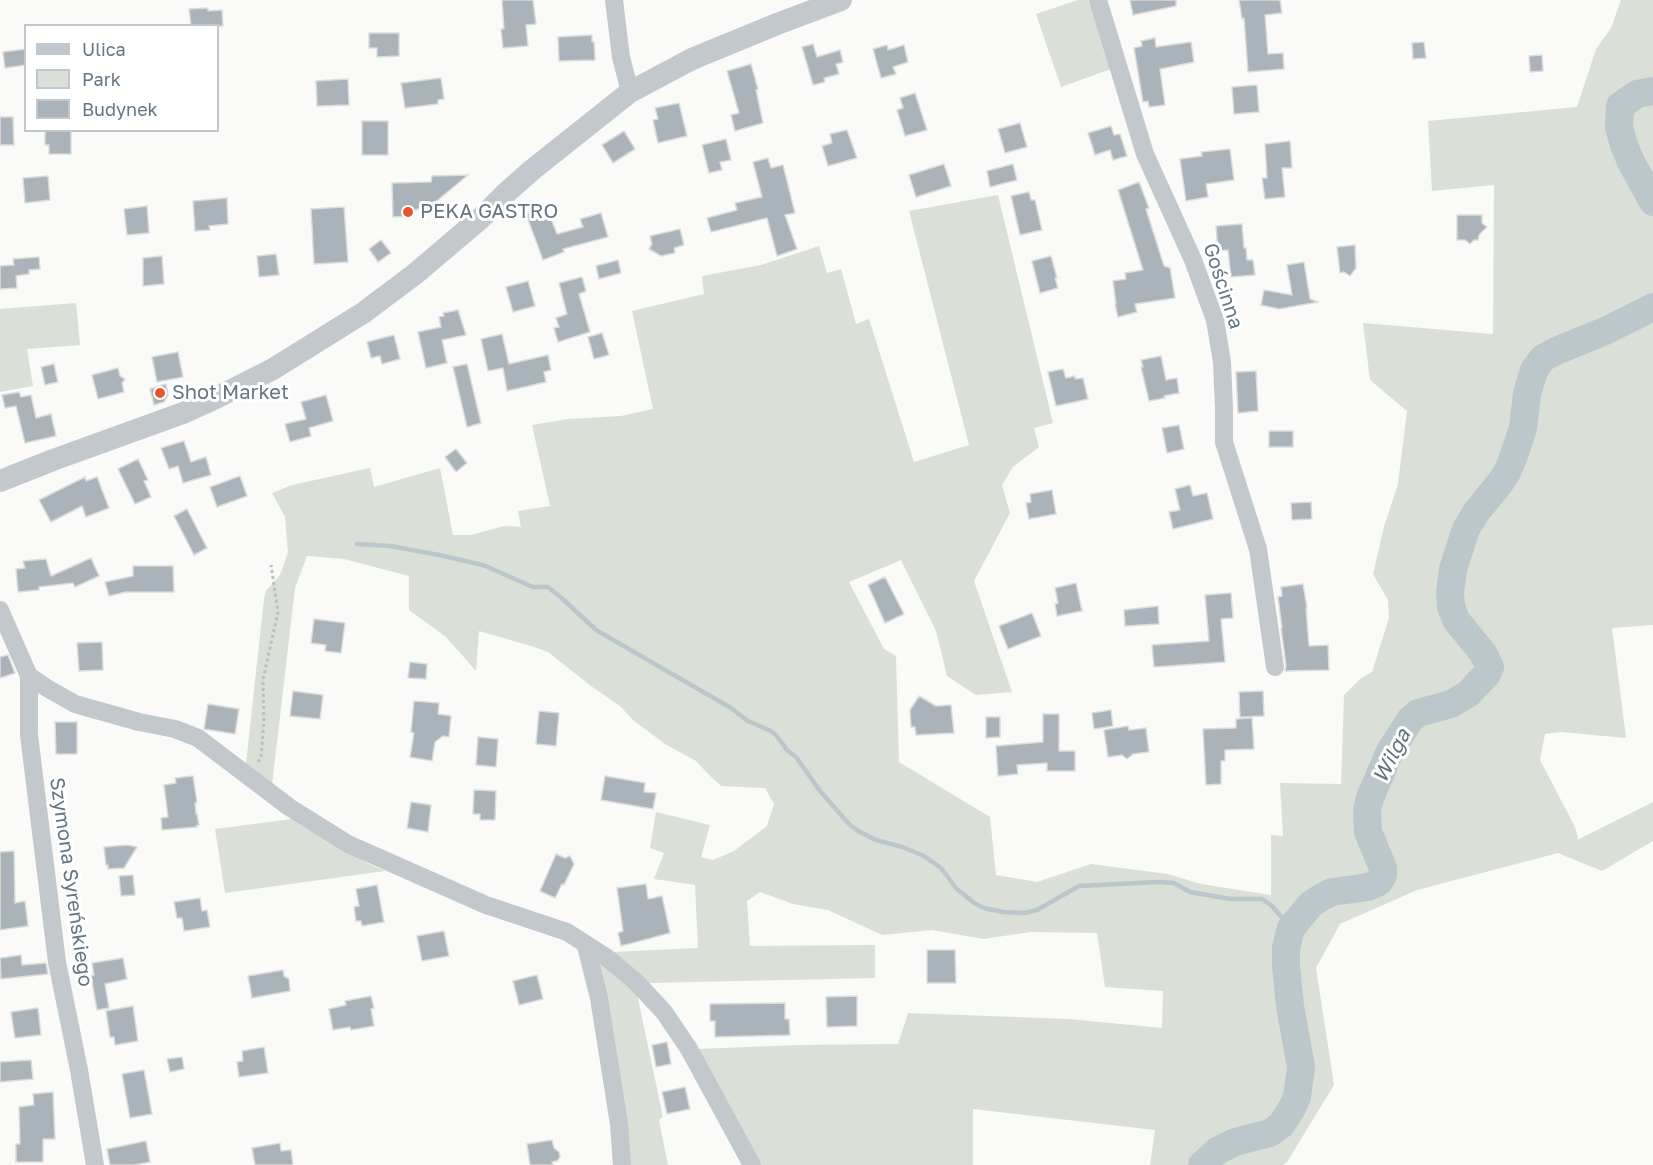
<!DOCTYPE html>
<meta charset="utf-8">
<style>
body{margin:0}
#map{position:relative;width:1653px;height:1165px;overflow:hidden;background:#fafaf8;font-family:"Golos Text",sans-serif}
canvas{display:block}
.legend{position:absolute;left:24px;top:24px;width:195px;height:108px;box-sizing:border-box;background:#fff;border:2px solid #c1c8cd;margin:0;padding:8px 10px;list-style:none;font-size:18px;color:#657683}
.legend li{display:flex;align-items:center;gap:12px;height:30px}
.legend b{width:30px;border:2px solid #c1c8cd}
</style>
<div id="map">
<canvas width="1653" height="1165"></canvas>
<ul class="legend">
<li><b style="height:8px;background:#c3c8cc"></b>Ulica</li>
<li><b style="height:16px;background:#dadfd7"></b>Park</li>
<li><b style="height:16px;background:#aab3b9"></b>Budynek</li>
</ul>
</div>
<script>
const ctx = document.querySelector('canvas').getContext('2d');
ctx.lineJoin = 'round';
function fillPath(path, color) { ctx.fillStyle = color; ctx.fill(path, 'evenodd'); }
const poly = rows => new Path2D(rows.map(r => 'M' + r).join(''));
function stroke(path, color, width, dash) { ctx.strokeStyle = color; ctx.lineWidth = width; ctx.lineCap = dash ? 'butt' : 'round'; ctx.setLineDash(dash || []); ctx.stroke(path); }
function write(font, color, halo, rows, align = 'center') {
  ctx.font = font + ' "Golos Text",sans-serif'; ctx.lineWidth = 6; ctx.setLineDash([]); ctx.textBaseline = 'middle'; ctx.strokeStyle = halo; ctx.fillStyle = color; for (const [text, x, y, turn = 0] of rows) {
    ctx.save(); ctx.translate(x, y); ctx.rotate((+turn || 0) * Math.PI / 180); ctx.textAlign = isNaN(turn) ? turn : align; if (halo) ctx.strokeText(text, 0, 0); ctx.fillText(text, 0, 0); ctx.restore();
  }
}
const green = poly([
 [1078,0,1089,0,1111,69,1061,87,1036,14],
 [1621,0,1653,0,1653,625,1612,628,1626,738,1561,732,1545,734,1540,760,1574,825,1578,837,1577,840,1653,802,1653,841,1602,871,1558,853,1417,890,1340,924,1316,968,1334,1085,1287,1162,1283,1165,1150,1165,1155,1130,973,1109,973,1165,756,1165,696,1049,800,1045,898,1044,908,1013,1069,1019,1162,1028,1163,991,1105,987,1097,933,1031,932,983,939,932,930,882,935,828,910,793,904,760,892,747,901,750,946,875,945,875,978,649,983,612,952,698,948,695,885,654,879,664,853,650,848,656,812,710,825,701,857,713,860,734,851,767,826,774,804,765,788,721,786,708,774,696,761,665,744,633,720,620,706,591,686,548,652,531,646,479,631,476,671,446,637,409,610,409,576,344,559,307,556,295,588,272,785,246,764,264,599,266,591,280,575,288,553,285,517,272,493,292,485,370,468,374,487,440,468,453,535,471,535,504,526,521,527,518,511,550,506,532,425,568,419,621,416,653,409,632,311,704,294,702,276,761,265,819,246,827,273,841,269,856,324,869,319,914,462,969,445,909,211,998,195,1053,423,1034,428,1039,447,1013,467,1002,485,1010,513,974,581,1012,692,976,695,947,676,936,631,901,560,849,582,884,649,896,656,899,762,990,817,996,875,1037,882,1091,864,1168,874,1201,884,1271,895,1271,835,1283,836,1280,783,1341,784,1344,695,1360,679,1372,672,1389,618,1388,600,1373,574,1384,527,1398,484,1407,411,1370,380,1363,323,1493,334,1494,185,1432,191,1428,121,1577,107,1596,49,1611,28],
 [76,303,80,345,27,349,33,386,0,392,0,309],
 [292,819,369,864,385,871,225,893,215,829],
 [599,958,637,994,663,1117,659,1120,668,1165,631,1165,597,963]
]);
const stream = poly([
 [357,544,390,546,439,555,483,565,533,587,548,587,565,601,596,630,731,708,748,721,771,731,776,735,787,750,796,757,820,791,849,824,858,831,876,840,902,847,924,856,941,868,956,888,974,903,984,908,1003,912,1024,913,1037,910,1079,886,1158,882,1174,883,1190,892,1230,899,1262,899,1271,905,1291,928]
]);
const river = poly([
 [1653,91,1637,94,1620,106,1619,127,1624,145,1631,162,1653,202],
 [1202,1165,1217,1151,1235,1142,1270,1133,1281,1125,1292,1108,1297,1097,1301,1067,1290,1006,1286,965,1286,948,1291,928,1311,904,1322,897,1332,892,1368,887,1379,882,1383,875,1383,868,1368,832,1367,810,1370,798,1390,751,1410,720,1418,713,1451,704,1468,694,1487,674,1490,667,1483,653,1456,620,1451,606,1450,593,1453,569,1466,529,1477,511,1500,483,1507,472,1513,458,1523,428,1527,394,1534,370,1543,358,1556,351,1605,331,1653,307]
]);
const building = poly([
 [502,0,533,0,536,24,526,25,528,46,503,48,501,29,504,29,502,0],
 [1130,0,1176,0,1176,6,1133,15,1130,0],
 [1239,0,1280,0,1282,13,1265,15,1268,54,1283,53,1284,69,1248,72,1244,18,1242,19,1239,0],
 [208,8,208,11,222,10,223,26,191,26,189,9,208,8],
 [369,33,399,33,399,56,377,57,377,48,369,48,369,33],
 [592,35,592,42,594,42,595,60,559,61,558,37,592,35],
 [1155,38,1156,47,1191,42,1194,62,1160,69,1165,105,1149,107,1148,101,1143,102,1134,48,1142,46,1141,41,1155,38],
 [1424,42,1426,58,1413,59,1412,43,1424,42],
 [813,44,817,57,840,50,843,62,836,64,839,74,824,78,825,82,813,85,802,47,813,44],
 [887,45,888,50,904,45,908,62,893,67,896,74,881,78,873,49,887,45],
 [26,49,26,65,5,68,3,52,26,49],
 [1542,55,1543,71,1530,72,1529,56,1542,55],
 [751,64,758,89,756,90,763,123,735,131,731,115,739,113,727,71,751,64],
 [441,78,444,99,438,100,438,104,405,108,401,83,441,78],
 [348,79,349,105,317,106,316,81,348,79],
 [1257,85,1259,112,1234,114,1232,87,1257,85],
 [915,93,927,130,905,136,897,110,903,108,900,98,915,93],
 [679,103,687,136,658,143,653,120,658,119,655,108,679,103],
 [0,117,13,117,14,145,0,145,0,117],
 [362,121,388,121,388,155,362,155,362,121],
 [1020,123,1027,147,1005,153,998,129,1020,123],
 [1111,126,1114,135,1120,134,1127,156,1113,160,1110,150,1095,155,1088,133,1111,126],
 [45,130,71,130,71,154,49,154,49,145,45,145,45,130],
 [847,130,857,158,828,166,822,146,832,143,830,134,847,130],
 [624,131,635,149,613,163,602,145,624,131],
 [726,139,731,160,720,162,722,170,709,173,702,145,726,139],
 [1290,141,1292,168,1282,168,1285,197,1265,199,1262,178,1267,178,1265,144,1290,141],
 [1230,149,1234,180,1206,184,1208,197,1186,201,1180,159,1202,156,1201,152,1230,149],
 [768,158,771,168,783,165,795,213,785,215,797,249,777,256,767,218,711,232,707,218,737,210,735,203,762,197,753,162,768,158],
 [944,164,951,186,916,197,909,175,944,164],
 [1013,164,1017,180,990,187,987,171,1013,164],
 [468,175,433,204,413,211,413,216,393,217,392,183,431,182,432,176,468,175],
 [48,176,50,200,25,203,23,178,48,176],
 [1139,182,1149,208,1146,209,1164,266,1170,268,1175,298,1135,304,1137,312,1118,317,1115,304,1116,304,1113,281,1126,279,1125,273,1143,270,1118,190,1139,182],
 [1029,192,1031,200,1035,200,1042,230,1020,235,1011,196,1029,192],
 [227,198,228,224,209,226,210,230,195,231,193,201,227,198],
 [147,206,149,233,127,235,124,209,147,206],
 [546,206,557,234,583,227,580,219,601,213,608,237,563,249,564,252,543,260,526,214,546,206],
 [344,207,348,262,314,264,311,209,344,207],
 [1457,215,1482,215,1482,223,1487,227,1479,235,1478,240,1474,240,1470,244,1465,240,1457,240,1457,215],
 [1242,224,1244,248,1246,248,1247,260,1253,260,1255,275,1231,277,1228,250,1218,251,1216,226,1242,224],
 [680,229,684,245,674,248,675,253,661,256,649,249,652,244,650,236,680,229],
 [381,240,391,253,378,262,369,249,381,240],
 [1355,245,1356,268,1350,276,1344,272,1340,273,1337,247,1355,245],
 [276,254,279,275,259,277,257,256,276,254],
 [162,256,164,284,143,286,143,258,162,256],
 [1051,256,1057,278,1055,278,1058,288,1040,293,1032,261,1051,256],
 [39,257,40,269,29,270,29,274,16,276,17,288,0,289,0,266,14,265,13,259,39,257],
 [618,260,621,273,599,279,596,266,618,260],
 [1304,262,1310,299,1318,302,1279,309,1261,305,1264,290,1292,295,1287,265,1304,262],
 [582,277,586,291,579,294,590,332,558,342,554,328,559,327,556,318,567,314,559,283,582,277],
 [528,281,535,306,513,312,506,287,528,281],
 [458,310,466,335,442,340,447,363,426,368,418,332,441,327,439,317,444,316,443,313,458,310],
 [602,333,609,355,594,359,588,337,602,333],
 [502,334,509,364,548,355,551,370,544,372,546,382,507,391,503,368,488,371,481,339,502,334],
 [394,335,400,359,382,364,380,356,371,358,367,342,394,335],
 [178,352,183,377,157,382,152,357,178,352],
 [1161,356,1166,380,1177,378,1179,393,1164,396,1165,398,1149,401,1141,367,1143,367,1141,360,1161,356],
 [54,364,58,382,45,385,41,367,54,364],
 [467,364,481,423,467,427,453,367,467,364],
 [118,368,120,376,125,379,122,383,124,392,98,399,92,375,118,368],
 [1063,369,1066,378,1075,376,1075,379,1083,378,1088,399,1056,406,1048,372,1063,369],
 [1256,371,1258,411,1238,413,1236,372,1256,371],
 [166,384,168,395,164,402,154,405,150,389,166,384],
 [19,392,21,397,31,395,36,418,51,414,56,436,25,443,16,406,5,408,2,395,19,392],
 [326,395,333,421,309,428,311,436,290,442,285,424,306,419,301,402,326,395],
 [1179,425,1184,449,1167,453,1162,428,1179,425],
 [1269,431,1293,431,1293,447,1269,447,1269,431],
 [184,441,191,462,206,457,211,475,183,483,178,466,169,469,161,448,184,441],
 [456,449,467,463,456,472,445,457,456,449],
 [138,459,148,480,144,481,151,497,135,504,118,469,138,459],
 [240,476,247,496,217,507,210,487,240,476],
 [85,477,86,481,97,477,109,508,86,517,82,506,51,522,39,500,85,477],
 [1190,485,1193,496,1207,493,1213,519,1173,529,1169,512,1180,510,1175,489,1190,485],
 [1052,490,1056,514,1029,519,1026,503,1031,502,1030,494,1052,490],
 [1311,502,1312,519,1292,520,1291,503,1311,502],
 [187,509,207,548,194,555,174,516,187,509],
 [91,558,99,576,75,587,73,583,39,587,39,590,18,592,16,569,25,568,23,561,46,559,51,576,91,558],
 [133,566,173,566,174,592,126,592,109,596,105,582,133,576,133,566],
 [885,577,904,614,885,623,868,585,885,577],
 [1076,583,1082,611,1057,616,1055,604,1058,603,1055,588,1076,583],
 [1303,584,1307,608,1306,608,1309,646,1328,645,1329,670,1285,671,1286,665,1281,628,1282,628,1278,597,1282,596,1281,587,1303,584],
 [1231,593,1233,618,1221,619,1225,662,1154,667,1152,645,1209,641,1205,595,1231,593],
 [1158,606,1159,624,1125,626,1124,610,1158,606],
 [1032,613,1041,636,1008,649,999,626,1032,613],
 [314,619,345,623,341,653,325,651,326,645,311,643,314,619],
 [102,642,103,670,79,671,77,643,102,642],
 [8,655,15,673,0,678,0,657,8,655],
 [410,662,427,664,426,679,408,678,410,662],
 [293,691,323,695,320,719,290,716,293,691],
 [1263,691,1264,716,1240,717,1239,692,1263,691],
 [919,696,936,706,951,705,954,733,916,735,915,727,911,727,910,710,919,696],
 [414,701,439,703,438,714,451,716,449,737,443,736,435,742,432,761,410,757,414,733,411,732,414,701],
 [208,704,239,709,235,734,204,729,208,704],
 [1111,710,1113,726,1094,729,1092,713,1111,710],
 [539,711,559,713,556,746,536,744,539,711],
 [1043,714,1059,714,1059,751,1075,751,1075,771,1047,771,1047,763,1017,765,1018,774,998,776,996,746,1043,742,1043,714],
 [986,717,1000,717,1000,737,986,738,986,717],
 [1252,718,1254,749,1225,750,1225,761,1221,761,1221,784,1206,785,1203,729,1236,728,1236,719,1252,718],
 [55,722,77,722,77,754,56,754,55,722],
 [1128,726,1129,730,1146,728,1149,752,1133,754,1127,759,1122,755,1108,757,1104,730,1128,726],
 [478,737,498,739,496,767,476,765,478,737],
 [193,776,197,802,195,803,196,814,197,814,199,825,196,826,197,827,162,830,161,818,168,817,164,785,176,783,175,778,193,776],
 [605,776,645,783,644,792,656,793,653,809,601,800,605,776],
 [474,790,496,791,495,820,480,820,480,814,473,814,474,790],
 [411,802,431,805,428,832,407,828,411,802],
 [127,845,137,847,124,868,108,869,108,865,106,865,104,847,127,845],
 [14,851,15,903,25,901,28,926,0,930,0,852,14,851],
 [556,854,565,858,570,856,574,864,564,885,562,884,555,898,540,891,556,854],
 [133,875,135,895,121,896,119,876,133,875],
 [646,884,648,899,662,896,670,933,621,946,618,933,623,931,617,888,646,884],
 [377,885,384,922,362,926,361,921,356,921,354,907,359,906,356,889,377,885],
 [200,898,202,911,207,910,210,927,184,931,182,918,177,918,174,902,200,898],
 [444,931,449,956,422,961,417,936,444,931],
 [927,950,955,950,956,983,927,983,927,950],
 [21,955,22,965,46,963,48,974,1,979,0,958,21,955],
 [123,958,127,979,105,984,109,1008,97,1010,91,976,94,975,92,963,123,958],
 [283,970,284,976,289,979,290,991,252,998,248,976,283,970],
 [537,975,543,999,519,1005,513,981,537,975],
 [371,996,374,1008,371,1009,374,1026,351,1030,350,1027,333,1030,329,1009,346,1005,345,1001,371,996],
 [857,996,857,1026,827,1027,826,997,857,996],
 [785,1003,785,1019,789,1019,790,1035,715,1037,715,1021,710,1021,710,1004,785,1003],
 [133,1006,138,1041,115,1045,114,1037,110,1037,106,1011,133,1006],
 [38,1008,41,1035,15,1038,11,1012,38,1008],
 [667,1042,671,1064,656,1067,652,1045,667,1042],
 [264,1047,268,1073,239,1077,237,1062,243,1061,242,1051,264,1047],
 [182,1057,184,1069,170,1072,167,1059,182,1057],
 [31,1060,33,1079,0,1082,0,1062,31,1060],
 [144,1070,152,1114,130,1118,122,1074,144,1070],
 [685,1087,690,1109,667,1114,662,1092,685,1087],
 [53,1092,55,1139,43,1139,43,1162,16,1162,16,1144,20,1144,19,1107,34,1105,33,1094,53,1092],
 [552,1140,554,1148,559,1152,560,1157,557,1161,552,1162,553,1165,530,1165,527,1144,552,1140],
 [146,1141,150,1162,134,1165,110,1165,107,1149,146,1141],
 [280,1143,281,1151,291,1150,293,1165,255,1165,252,1148,280,1143]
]);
const path = poly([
 [258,762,261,757,264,721,263,680,278,612,271,565]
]);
const minor = poly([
 [614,0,621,57,630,92],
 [1098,0,1145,154,1193,260,1215,320,1222,362,1224,408,1224,442,1258,549,1275,667],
 [0,610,29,676,29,735,57,962,79,1070,95,1165],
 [29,676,47,688,75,704,139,722,175,729,198,738,289,807,348,844,486,905,567,932,606,957,635,981,664,1012,689,1049,752,1165],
 [586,946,599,998,619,1124,622,1165]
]);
const tertiary = poly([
 [0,481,53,460,183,413,214,399,273,369,363,313,415,274,481,218,506,193,532,170,630,92,692,59,777,24,841,0]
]);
const markers = [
 [408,212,6,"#e4572e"],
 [160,393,6,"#e4572e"]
];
const poiNames = [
 ["PEKA GASTRO",420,212],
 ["Shot Market",172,393]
];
const streetNames = [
 ["Gościnna",1223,286,72],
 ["Szymona Syreńskiego",71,882,82]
];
const waterNames = [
 ["Wilga",1392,756,-63]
];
fillPath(green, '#dadfd7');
stroke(stream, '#bbc7cb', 4.5);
stroke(river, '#bbc7cb', 28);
fillPath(building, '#aab3b9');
stroke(building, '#dcdcda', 1.5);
stroke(path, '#bbbfc2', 3, [3, 3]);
stroke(minor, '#c3c8cc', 18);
stroke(tertiary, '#c3c8cc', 22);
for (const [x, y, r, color] of markers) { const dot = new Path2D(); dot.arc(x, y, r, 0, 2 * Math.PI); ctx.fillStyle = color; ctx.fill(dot); stroke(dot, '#fff', 2); }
write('20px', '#657683', '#fff', poiNames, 'left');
write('20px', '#657683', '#fff', streetNames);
write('italic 21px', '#60757c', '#fff', waterNames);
</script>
